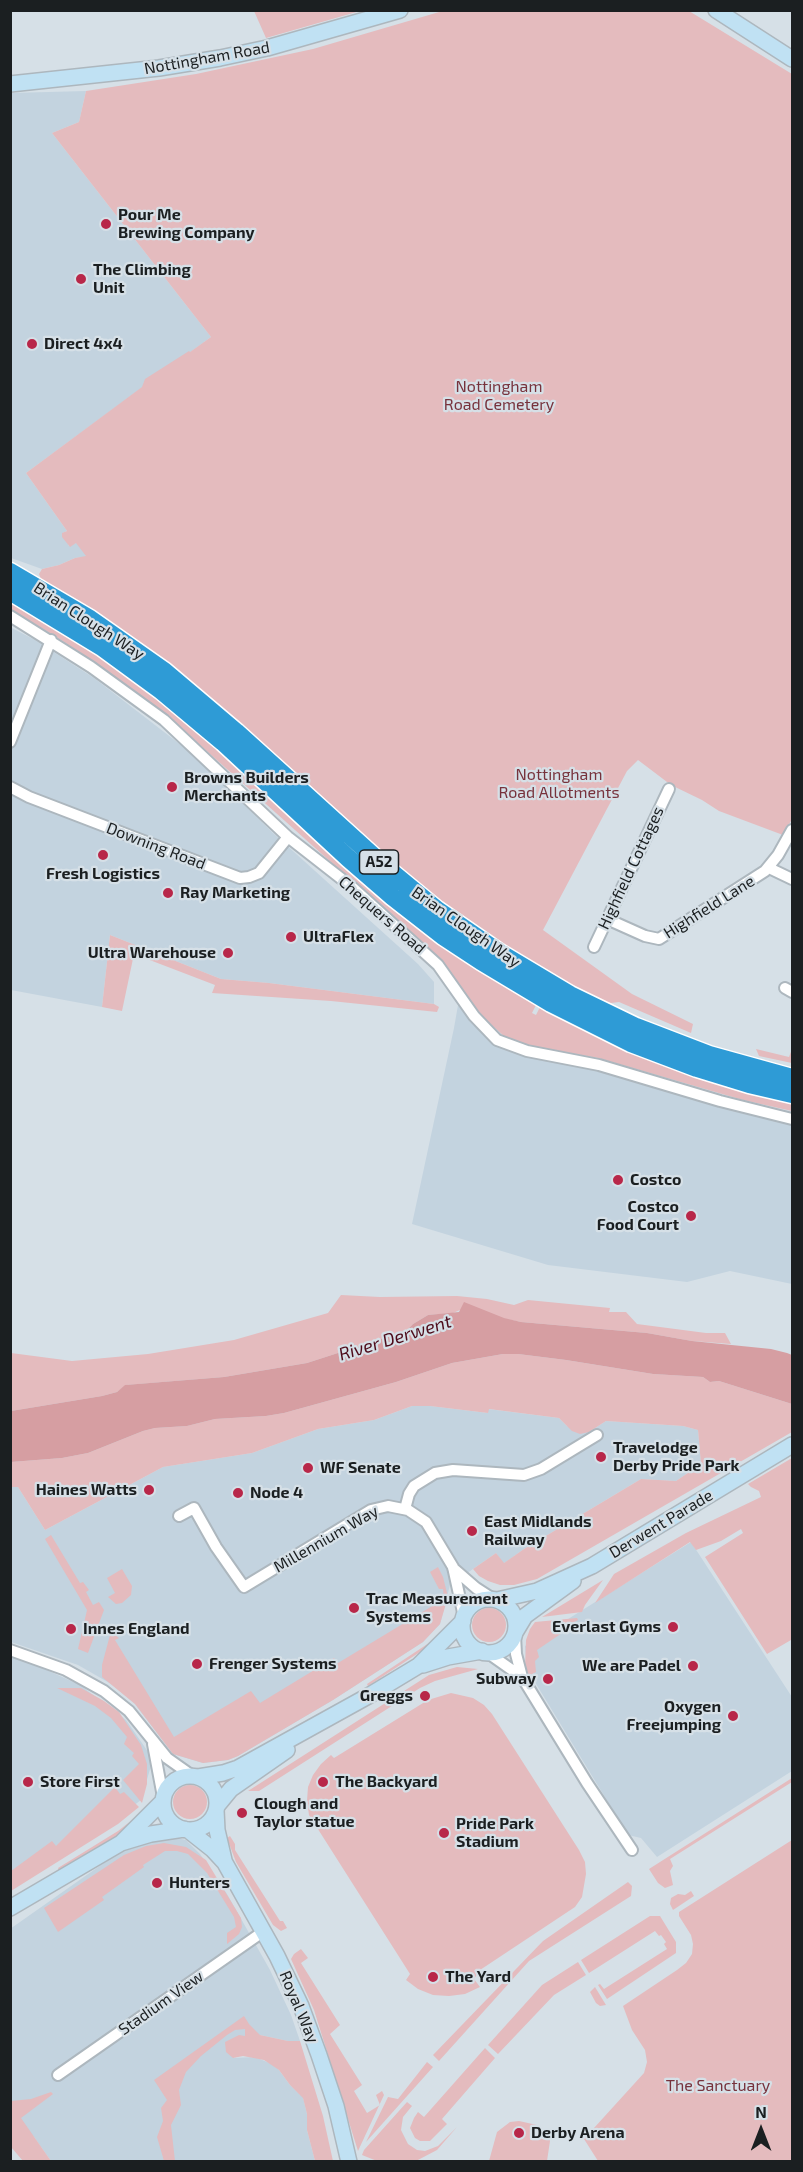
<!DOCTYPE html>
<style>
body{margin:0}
#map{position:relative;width:803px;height:2172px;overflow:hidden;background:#d6e0e7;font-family:"Exo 2",sans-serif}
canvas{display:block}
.frame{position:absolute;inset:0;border:12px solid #1b1f21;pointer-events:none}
.north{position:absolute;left:731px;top:2100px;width:60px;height:60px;-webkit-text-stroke:4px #d6e0e7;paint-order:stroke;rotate:0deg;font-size:16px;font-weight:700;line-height:24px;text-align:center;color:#1b1f21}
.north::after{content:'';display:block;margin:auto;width:21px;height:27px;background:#1b1f21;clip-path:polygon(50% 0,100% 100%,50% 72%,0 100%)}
</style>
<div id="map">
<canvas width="803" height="2172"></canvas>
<div class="frame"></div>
<div class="north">N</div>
</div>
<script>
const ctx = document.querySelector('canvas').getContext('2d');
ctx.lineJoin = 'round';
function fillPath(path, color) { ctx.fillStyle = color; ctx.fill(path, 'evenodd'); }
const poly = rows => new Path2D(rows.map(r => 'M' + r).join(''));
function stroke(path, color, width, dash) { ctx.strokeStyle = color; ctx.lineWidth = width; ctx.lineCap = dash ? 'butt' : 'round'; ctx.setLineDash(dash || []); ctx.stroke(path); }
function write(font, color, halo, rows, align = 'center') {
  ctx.font = font + ' "Exo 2",sans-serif'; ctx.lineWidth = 4.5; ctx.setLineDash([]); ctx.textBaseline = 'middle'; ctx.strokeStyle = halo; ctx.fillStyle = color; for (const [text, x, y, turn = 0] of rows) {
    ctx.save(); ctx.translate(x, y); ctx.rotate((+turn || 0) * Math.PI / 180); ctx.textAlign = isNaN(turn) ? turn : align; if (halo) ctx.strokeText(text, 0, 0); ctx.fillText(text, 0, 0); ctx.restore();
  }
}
const built = poly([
 [86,91,79,122,52,133,211,337,26,473,67,531,63,533,69,546,82,540,94,556,75,558,59,565,42,569,11,558,11,93],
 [10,627,35,640,94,678,190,752,273,833,418,964,434,982,434,1004,269,983,221,979,110,935,102,1007,11,990],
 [461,988,475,1010,506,1038,514,1043,792,1116,792,1284,730,1271,687,1282,548,1265,412,1224,454,1028],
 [412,1406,430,1406,488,1413,488,1409,559,1418,567,1426,589,1432,606,1421,683,1426,698,1430,701,1464,676,1481,641,1479,524,1549,503,1564,496,1553,450,1585,440,1624,423,1642,333,1700,238,1756,228,1760,203,1763,173,1754,135,1704,113,1685,78,1665,11,1642,11,1487,18,1487,45,1530,163,1467,252,1453,318,1429,374,1420],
 [691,1542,792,1697,792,1771,657,1857,641,1838,628,1835,527,1669,525,1646],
 [11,1654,80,1685,126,1720,153,1759,141,1800,93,1836,11,1889],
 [173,1837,186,1840,200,1854,227,1894,270,1970,291,2015,300,2041,288,2041,260,2035,233,2058,255,2057,272,2064,279,2070,290,2085,303,2097,307,2114,307,2130,315,2161,51,2161,34,2137,11,2117,10,1929,128,1846]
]);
const green = poly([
 [446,10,689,11,792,74,792,819,783,835,719,811,702,800,671,785,638,760,627,771,543,930,632,994,693,1024,691,1033,619,1002,611,1003,592,998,515,956,458,918,63,592,41,579,39,574,42,569,59,565,75,558,86,556,76,543,70,547,62,537,62,533,67,531,26,473,142,387,145,379,189,351,190,352,211,337,52,133,79,122,86,91,196,74,313,49],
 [254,11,360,11,266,38],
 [10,600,42,617,127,675,205,736,403,916,463,960,536,1005,532,1013,536,1015,540,1007,592,1034,660,1063,792,1103,792,1111,743,1100,598,1058,526,1045,518,1042,514,1043,506,1038,475,1010,352,881,181,728,100,666,55,636,11,610],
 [110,935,221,979,269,983,434,1004,439,1007,437,1012,331,1001,212,993,215,985,134,954,122,1011,102,1007],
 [756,1049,789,1057,792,1049,792,1063,759,1056],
 [341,1295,380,1297,457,1296,487,1299,514,1305,528,1300,610,1308,609,1312,626,1312,637,1324,706,1333,725,1333,731,1344,692,1341,647,1333,521,1322,460,1310,453,1313,428,1315,413,1324,406,1331,307,1363,224,1377,126,1385,117,1392,102,1396,11,1411,11,1353,72,1361,148,1354,234,1340,328,1313],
 [503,1354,518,1354,566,1360,653,1374,703,1377,710,1382,719,1381,792,1404,792,1432,537,1579,514,1585,500,1585,488,1581,479,1576,473,1569,496,1553,504,1563,524,1549,641,1479,676,1481,701,1464,698,1430,683,1426,606,1421,589,1432,580,1434,572,1431,559,1418,489,1409,488,1413,430,1406,412,1406,374,1420,318,1429,252,1453,163,1467,45,1530,18,1487,11,1487,11,1462,62,1458,88,1453,143,1431,155,1428,187,1426,215,1419,266,1416,284,1413,396,1382,452,1363],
 [792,1458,792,1642,791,1640,767,1654,705,1557,743,1533,741,1529,721,1541,696,1550,690,1542,595,1603,614,1574,686,1533,761,1497,759,1491,751,1487,748,1484],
 [51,1535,80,1583,83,1582,89,1590,86,1592,93,1605,99,1602,104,1610,88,1653,78,1649,87,1610,45,1539],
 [438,1567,443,1577,448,1597,440,1624,423,1642,333,1700,238,1756,228,1760,203,1763,173,1754,135,1704,102,1677,102,1665,110,1635,114,1634,119,1638,115,1640,174,1737,251,1691,260,1703,334,1658,338,1663,444,1599,443,1589,439,1589,430,1572],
 [122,1569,132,1586,131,1595,122,1603,116,1604,108,1597,115,1593,107,1578],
 [603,1580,585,1605,582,1612,542,1617],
 '472 1625a17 17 0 1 1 34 0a17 17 0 1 1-34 0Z',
 [577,1618,578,1620,573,1623,574,1625,537,1650,539,1657,535,1661,536,1672,530,1675,527,1674,525,1668,526,1640,530,1629,535,1622],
 [435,1639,435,1641,420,1652,368,1686,367,1684],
 [457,1667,478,1669,435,1681,420,1688,259,1791,248,1791,429,1675],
 [57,1688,81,1688,104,1701,119,1712,141,1745,147,1764,147,1784,142,1803,123,1780,139,1764,132,1756,134,1753,124,1744,127,1737,111,1718,95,1706],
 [451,1693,473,1698,484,1705,492,1714,579,1850,585,1862,586,1874,582,1897,575,1907,480,1970,474,1979,480,1987,465,1994,449,1996,433,1995,418,1989,406,1980,410,1974,309,1815,307,1801,308,1787,313,1775,321,1764,331,1755,334,1758,428,1700],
 [792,1778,792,1782,670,1859,673,1866,670,1871,673,1885,665,1888,658,1883,649,1869],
 '173 1802a17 17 0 1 1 34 0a17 17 0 1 1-34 0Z',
 [115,1787,120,1794,124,1792,139,1807,118,1824,11,1891,11,1871,52,1841,56,1846],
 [136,1817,138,1817,117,1836,59,1871,58,1868,118,1831],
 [230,1836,235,1844,235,1850,280,1921,283,1921,287,1928,281,1931,273,1925,236,1862,227,1838],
 [792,1840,792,2161,598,2161,584,2139,644,2073,647,2062,645,2050,632,2030,623,2006,677,1970,686,1963,692,1954,693,1944,691,1935,679,1916,679,1912],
 [164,1843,186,1847,206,1860,241,1918,242,1927,239,1934,227,1944,227,1933,236,1927,234,1917,207,1873,188,1854,177,1851,165,1851,143,1865,144,1867,102,1897,104,1900,58,1932,44,1908,124,1855,146,1846],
 [628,1882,632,1886,631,1896,529,1961,439,2061,433,2055,543,1941],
 [691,1891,694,1896,673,1910,670,1904,671,1898,678,1894,685,1895],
 [650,1916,660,1916,676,1942,676,1953,607,1999,598,1985,600,1984,604,1989,667,1949,664,1944,666,1942,661,1935,659,1936,655,1931,589,1973,581,1960],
 [301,1949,308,1958,301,1963,340,2025,330,2034,362,2085,354,2091,367,2113,380,2105,376,2095,382,2091,384,2095,358,2151,314,2010,291,1959,294,1954],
 [578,1962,586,1975,554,1995,498,2054,488,2045,542,1985],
 [595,1987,606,2005,600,2006,596,2003,590,1992],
 [244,2016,249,2024,260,2035,288,2041,300,2041,323,2116,333,2161,315,2161,307,2130,307,2114,303,2098,290,2085,279,2070,264,2060,243,2056,233,2058,226,2052,225,2042,239,2035,245,2036,245,2029,235,2030,227,2035,201,2056,186,2072,179,2090,181,2105,171,2125,175,2161,164,2161,157,2137,163,2121,161,2108,167,2100,154,2080],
 [485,2048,495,2058,442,2119,447,2124,430,2141,420,2141,415,2138,410,2128,414,2118,418,2112,424,2117],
 [427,2062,433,2067,366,2142,388,2097,398,2099],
 [51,2092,53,2094,21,2118,51,2161,23,2161,11,2147,11,2101,31,2099],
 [407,2102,412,2106,403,2117,401,2130,408,2144,417,2150,425,2151,438,2146,457,2127,437,2150,416,2161,377,2161,362,2155,364,2150],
 [519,2121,537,2125,547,2133,550,2141,547,2161,489,2161,497,2132,510,2122]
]);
const water = poly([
 [464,1302,504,1318,521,1322,647,1333,692,1341,771,1349,787,1353,792,1355,792,1404,719,1381,710,1382,703,1377,653,1374,566,1360,518,1354,503,1354,452,1363,396,1382,284,1413,266,1416,215,1419,187,1426,155,1428,143,1431,88,1453,62,1458,11,1462,11,1411,102,1396,117,1392,125,1385,224,1377,307,1363,406,1331,413,1324,428,1315,459,1312]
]);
const street = poly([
 [10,616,91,667,164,720,288,837,352,887,438,965,474,1016,497,1040,527,1051,599,1065,720,1101,792,1119],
 [10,742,51,640],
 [10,787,29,797,240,878,249,877,259,873,288,837],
 [769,868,792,879],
 [607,919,645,936,659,939,765,871,778,855,792,830],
 [594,947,669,789],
 [785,988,792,992],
 [405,1509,409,1494,414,1486,435,1473,453,1470,524,1475,541,1469,597,1435],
 [179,1516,194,1508,216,1547,244,1587,371,1510,388,1506,408,1510,426,1522,453,1567,464,1617],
 [453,1568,476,1588,493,1599],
 [515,1635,516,1654,522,1677,587,1783,632,1850],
 [10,1650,66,1670,104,1691,129,1711,167,1758,191,1775],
 [488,1653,522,1677],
 [153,1744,163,1797],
 [58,2075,264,1931]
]);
const secondary = poly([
 [716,10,792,59],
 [10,84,159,68,220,58,267,48,400,10],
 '462 1626a27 27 0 1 1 54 0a27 27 0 1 1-54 0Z',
 [497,1600,537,1591,592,1566,792,1445],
 [516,1631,525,1616,573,1581],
 [423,1665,448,1657,482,1651],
 '163 1803a27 27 0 1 1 54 0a27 27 0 1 1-54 0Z',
 [198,1777,223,1773,238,1768,370,1695,418,1666,463,1621],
 [217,1806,231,1789,287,1750],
 [216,1810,217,1830,224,1860],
 [188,1830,212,1849,225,1863,277,1956,301,2006,319,2055,336,2106,349,2162],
 [121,1843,151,1834,184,1829],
 [10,1908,121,1843,163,1801]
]);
const highway = poly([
 [10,572,90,619,164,671,236,732,385,867,437,910,498,952,570,995,636,1027,709,1055,792,1078],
 [10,591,102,647,162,691,223,742,348,858,393,897,443,936,481,961,551,1003,631,1043,697,1068,749,1084,792,1094]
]);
const markers = [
 [106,224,6,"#b82749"],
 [81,279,6,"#b82749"],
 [32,344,6,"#b82749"],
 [172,787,6,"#b82749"],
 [103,855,6,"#b82749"],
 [168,893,6,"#b82749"],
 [291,937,6,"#b82749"],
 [228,953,6,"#b82749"],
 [618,1180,6,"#b82749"],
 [691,1216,6,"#b82749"],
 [601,1457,6,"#b82749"],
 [308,1468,6,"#b82749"],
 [149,1490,6,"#b82749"],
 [238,1493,6,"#b82749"],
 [472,1531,6,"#b82749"],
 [354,1608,6,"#b82749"],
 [673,1627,6,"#b82749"],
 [71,1629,6,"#b82749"],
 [197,1664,6,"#b82749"],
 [693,1666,6,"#b82749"],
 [548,1679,6,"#b82749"],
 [425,1696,6,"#b82749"],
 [733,1716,6,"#b82749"],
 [28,1782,6,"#b82749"],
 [323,1782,6,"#b82749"],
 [242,1813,6,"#b82749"],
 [444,1833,6,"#b82749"],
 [157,1883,6,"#b82749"],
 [433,1977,6,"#b82749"],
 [519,2133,6,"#b82749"]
];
const shields = [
 [379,862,39]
];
const shieldNames = [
 ["A52",379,862]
];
const streetNames = [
 ["Nottingham Road",207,58,-10],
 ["Brian Clough Way",89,621,33],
 ["Downing Road",156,846,21],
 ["Highfield Cottages",631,868,-65],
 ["Highfield Lane",709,907,-32],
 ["Chequers Road",382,915,41],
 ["Brian Clough Way",466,927,35],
 ["Derwent Parade",661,1524,-31],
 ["Millennium Way",326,1539,-30],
 ["Stadium View",161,2003,-35],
 ["Royal Way",299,2007,67]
];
const poiNames = [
 ["Pour Me",118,215],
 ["Brewing Company",118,233],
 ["The Climbing",93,270],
 ["Unit",93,288],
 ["Direct 4x4",44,344],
 ["Browns Builders",184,778],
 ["Merchants",184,796],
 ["Fresh Logistics",103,874,"center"],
 ["Ray Marketing",180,893],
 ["UltraFlex",303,937],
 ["Ultra Warehouse",216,953,"right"],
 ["Costco",630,1180],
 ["Costco",679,1207,"right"],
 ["Food Court",679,1225,"right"],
 ["Travelodge",613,1448],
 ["Derby Pride Park",613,1466],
 ["WF Senate",320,1468],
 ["Haines Watts",137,1490,"right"],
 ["Node 4",250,1493],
 ["East Midlands",484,1522],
 ["Railway",484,1540],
 ["Trac Measurement",366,1599],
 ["Systems",366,1617],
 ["Everlast Gyms",661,1627,"right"],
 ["Innes England",83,1629],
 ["Frenger Systems",209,1664],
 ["We are Padel",681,1666,"right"],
 ["Subway",536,1679,"right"],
 ["Greggs",413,1696,"right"],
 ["Oxygen",721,1707,"right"],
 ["Freejumping",721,1725,"right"],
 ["Store First",40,1782],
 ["The Backyard",335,1782],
 ["Clough and",254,1804],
 ["Taylor statue",254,1822],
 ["Pride Park",456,1824],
 ["Stadium",456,1842],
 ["Hunters",169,1883],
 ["The Yard",445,1977],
 ["Derby Arena",531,2133]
];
const parkNames = [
 ["Nottingham",499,387],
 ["Road Cemetery",499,405],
 ["Nottingham",559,775],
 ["Road Allotments",559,793],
 ["The Sanctuary",718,2086]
];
const waterNames = [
 ["River Derwent",395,1338,-17]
];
fillPath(built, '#c3d3df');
fillPath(green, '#e4bbbe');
fillPath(water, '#d69ea2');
stroke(street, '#adb7be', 14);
stroke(secondary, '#adb7be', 18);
stroke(highway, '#fff', 21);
stroke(street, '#fff', 10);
stroke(secondary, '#c0e1f3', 15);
stroke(highway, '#2e9bd6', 18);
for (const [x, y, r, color] of markers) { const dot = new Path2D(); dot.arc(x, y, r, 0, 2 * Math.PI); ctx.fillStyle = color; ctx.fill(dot); stroke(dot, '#d6e0e7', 2); }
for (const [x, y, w] of shields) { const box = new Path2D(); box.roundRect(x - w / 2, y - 12, w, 24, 4.5); ctx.fillStyle = '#d6e0e7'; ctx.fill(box); stroke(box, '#1b1f21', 1.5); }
write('bold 15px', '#1b1f21', null, shieldNames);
write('16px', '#1b1f21', '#d6e0e7', streetNames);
write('bold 16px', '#1b1f21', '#d6e0e7', poiNames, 'left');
write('16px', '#77323c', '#d6e0e7', parkNames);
write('italic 18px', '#4e0b1a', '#d6e0e7', waterNames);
</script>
